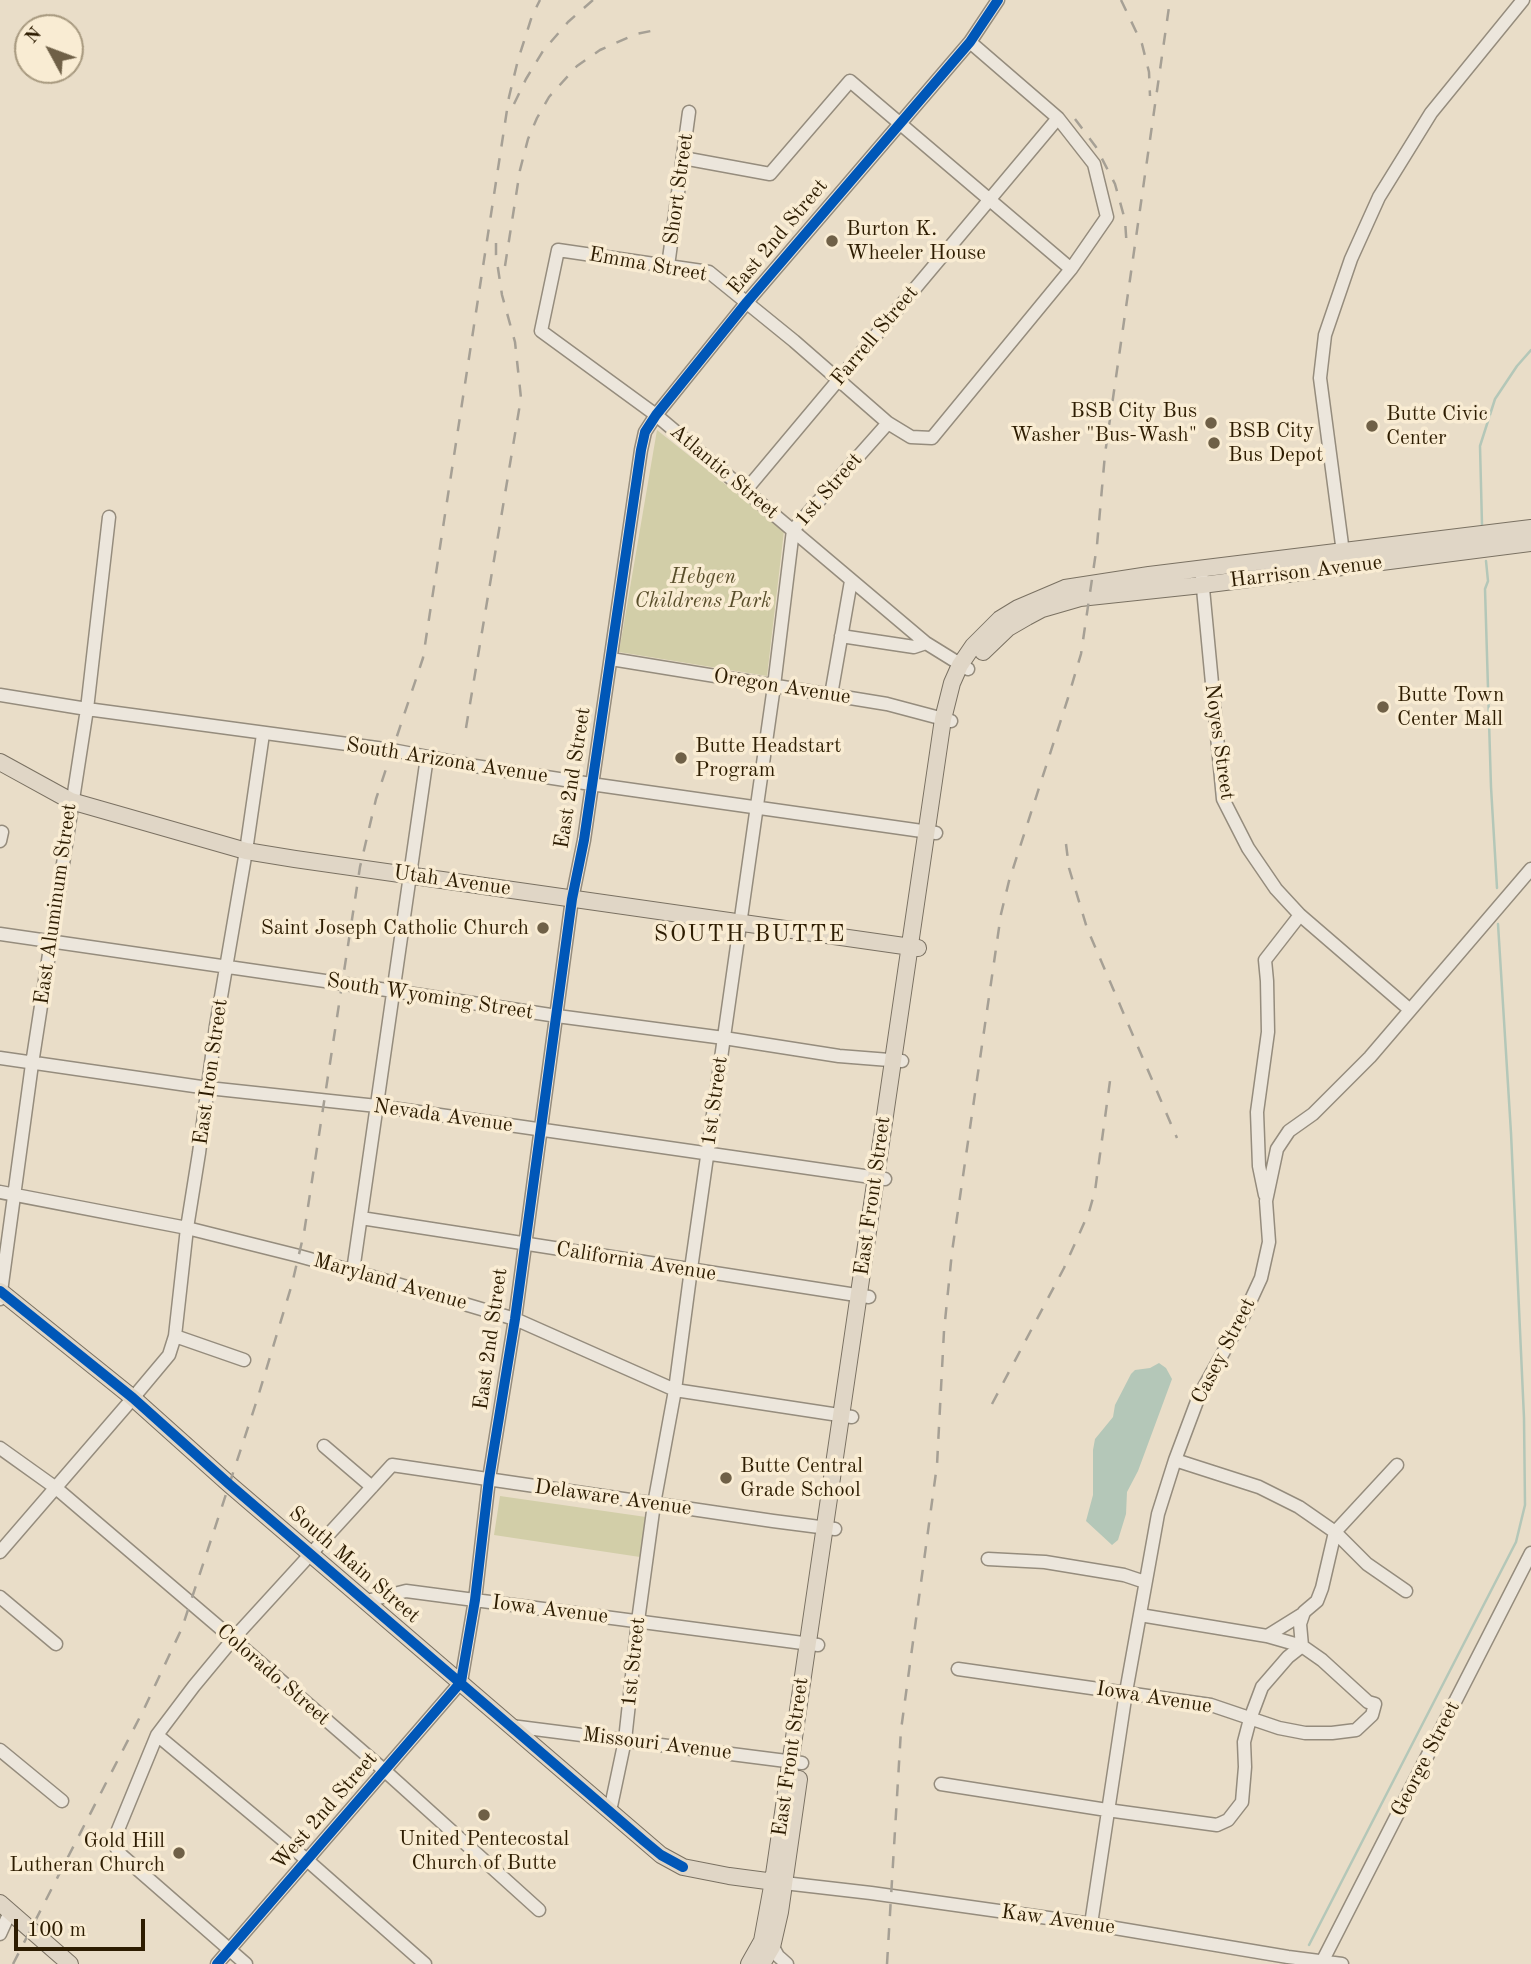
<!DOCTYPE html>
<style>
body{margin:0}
#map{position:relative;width:1531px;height:1964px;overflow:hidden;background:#e9ddc8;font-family:"Old Standard TT",serif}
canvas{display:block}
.north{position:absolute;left:14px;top:14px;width:70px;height:70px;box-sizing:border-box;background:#f9ecd3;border:2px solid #a7997f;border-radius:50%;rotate:311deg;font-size:19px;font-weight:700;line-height:28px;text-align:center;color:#2d1c01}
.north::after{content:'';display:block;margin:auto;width:24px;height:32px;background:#6f6047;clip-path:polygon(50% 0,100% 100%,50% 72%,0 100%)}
.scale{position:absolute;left:14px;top:1919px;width:131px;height:32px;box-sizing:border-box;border:4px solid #2d1c01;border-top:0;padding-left:9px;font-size:21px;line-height:24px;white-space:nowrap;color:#2d1c01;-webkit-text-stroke:5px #f9ecd3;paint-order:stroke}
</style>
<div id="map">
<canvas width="1531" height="1964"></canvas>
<div class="north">N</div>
<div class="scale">100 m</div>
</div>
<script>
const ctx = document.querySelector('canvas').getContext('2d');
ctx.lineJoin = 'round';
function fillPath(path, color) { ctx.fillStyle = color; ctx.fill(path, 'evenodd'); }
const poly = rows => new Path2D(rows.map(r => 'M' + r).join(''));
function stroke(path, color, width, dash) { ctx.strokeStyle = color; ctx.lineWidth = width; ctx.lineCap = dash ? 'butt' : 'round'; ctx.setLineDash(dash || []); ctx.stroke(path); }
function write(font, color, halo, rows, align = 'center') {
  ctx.font = font + ' "Old Standard TT",serif'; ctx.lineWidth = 7; ctx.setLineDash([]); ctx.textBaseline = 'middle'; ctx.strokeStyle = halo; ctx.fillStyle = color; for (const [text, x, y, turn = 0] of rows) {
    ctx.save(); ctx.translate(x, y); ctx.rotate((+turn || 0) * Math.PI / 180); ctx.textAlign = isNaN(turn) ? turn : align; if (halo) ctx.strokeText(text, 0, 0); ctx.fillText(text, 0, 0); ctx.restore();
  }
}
const green = poly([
 [657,430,784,531,767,676,619,652],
 [500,1496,646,1517,640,1557,494,1535]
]);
const water = poly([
 [1159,1363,1166,1368,1172,1379,1138,1471,1127,1492,1126,1514,1118,1540,1112,1545,1086,1521,1093,1495,1093,1450,1095,1439,1113,1417,1115,1405,1131,1374,1135,1370,1150,1368]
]);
const stream = poly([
 [1482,525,1480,446,1495,399,1517,366,1531,350],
 [1486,561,1488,581,1485,589,1491,787,1497,888],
 [1309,1945,1516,1542,1525,1505,1524,1418,1511,1133,1498,924]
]);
const minor = poly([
 [683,158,770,174,850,81,1071,269],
 [668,266,689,112],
 [746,490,1058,118],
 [1344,560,1320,378,1325,335,1351,259,1379,197,1431,113,1523,0],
 [1202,578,1223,799,1248,848,1276,889,1300,915,1409,1009],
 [841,636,914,647,926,643],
 [611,659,887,704,951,721],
 [968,669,926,643,656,415,541,331,558,250,709,272,794,341,888,423,911,437,932,438,1071,269,1107,217,1094,164,1058,118,970,42],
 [0,695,87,709,392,750,475,766,591,784,936,833],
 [831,695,851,581],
 [0,841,2,832],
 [0,934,394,991,557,1016,724,1038,839,1056,902,1061],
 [0,1058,208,1088,377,1106,885,1179],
 [0,1192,187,1228,299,1256,353,1271,515,1319,675,1390,852,1417],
 [1265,1195,1259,1166,1257,1112,1268,1032,1267,981,1265,960,1300,915],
 [361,1218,869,1297],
 [353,1271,427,757],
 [0,1299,32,1064,87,709,109,517],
 [175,1336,244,1360],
 [324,1446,372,1487],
 [0,1448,56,1488,233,1639,385,1771,539,1910],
 [1175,1460,1259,1487,1299,1507,1335,1532,1367,1564,1406,1591],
 [0,1552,133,1398,169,1355,175,1336,187,1228,199,1153,216,1026,246,851,263,734],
 [988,1559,1045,1562,1124,1575,1145,1582],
 [0,1597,56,1644],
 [367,1601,406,1591,818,1645],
 [1267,1636,1304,1613],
 [958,1669,1211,1705,1279,1728,1305,1733,1332,1733,1356,1730,1372,1715,1375,1704,1368,1702,1322,1660,1302,1646,1267,1636,1140,1615],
 [511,1726,802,1763],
 [157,1735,307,1860,425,1964],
 [0,1750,62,1801],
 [941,1784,1107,1810,1217,1825,1228,1820,1242,1802,1245,1767,1244,1742,1250,1719,1262,1687,1288,1657,1302,1646,1300,1624,1304,1612,1317,1601,1322,1588,1335,1532,1397,1465],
 [610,1811,625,1740,638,1621,654,1504,675,1390,691,1269,774,686,793,530,888,423],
 [784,1883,871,1893,1091,1924,1288,1957,1342,1964],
 [1091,1924,1126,1692,1158,1514,1175,1460,1199,1396,1243,1317,1261,1278,1269,1242,1266,1201,1277,1149,1289,1131,1313,1114,1370,1057,1531,869],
 [0,1934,10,1912],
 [766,1943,772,1945,778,1956,787,1964],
 [217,1964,461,1682,475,1600,489,1479,515,1319,572,899,584,840,641,450,645,432,656,415,747,302,970,42,998,0],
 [246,1964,120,1854,113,1842,157,1735,194,1686,233,1639,392,1465,773,1521,835,1529],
 [1321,1964,1531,1553]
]);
const major = poly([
 [983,652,1008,628,1027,617,1042,609,1080,598,1202,585,1531,543],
 [0,762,71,801,246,851,295,859,918,948],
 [0,1291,133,1398,229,1484,661,1855,683,1867,729,1876,782,1883],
 [0,1903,70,1964],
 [749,1964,762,1941,773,1881,943,719,952,683,960,665,973,646,1000,619,1018,608,1065,588,1149,575,1531,528],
 [762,1964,772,1947,780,1912,799,1779]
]);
const rail = poly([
 [1121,0,1142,44,1149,72,1150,96],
 [514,104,526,79,543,51,568,22,593,0],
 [1075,119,1096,147,1115,184,1125,220,1127,250],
 [505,266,520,170,528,139,537,118,549,97,577,66,600,50,636,34,661,29],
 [466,728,521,398,515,342,502,295,496,255,496,233],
 [1066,844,1069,868,1087,928,1177,1138],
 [992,1404,1064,1268,1089,1212,1095,1191,1110,1081],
 [13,1964,144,1709,182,1628,257,1400,292,1284,304,1233,360,867,376,799,423,658,509,97,518,60,532,16,540,0],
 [887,1964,901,1730,937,1465,944,1331,952,1252,1001,914,1009,881,1068,698,1081,654,1097,545,1105,454,1170,0]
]);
const cycleway = poly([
 [0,1291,133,1398,229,1484,644,1841,661,1855,683,1867],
 [217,1964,461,1682,475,1600,489,1479,515,1319,572,899,584,840,641,450,645,432,656,415,747,302,970,42,998,0]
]);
const markers = [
 [832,241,7,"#6f6047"],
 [1211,423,7,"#6f6047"],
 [1372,426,7,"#6f6047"],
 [1214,443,7,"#6f6047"],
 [1383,707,7,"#6f6047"],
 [681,758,7,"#6f6047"],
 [543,928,7,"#6f6047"],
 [726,1478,7,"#6f6047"],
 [484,1815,7,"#6f6047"],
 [179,1853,7,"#6f6047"]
];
const streetNames = [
 ["Short Street",679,189,-82],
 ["East 2nd Street",778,237,-50],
 ["Emma Street",648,265,10],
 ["Farrell Street",875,336,-50],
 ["Atlantic Street",724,472,40],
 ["1st Street",829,490,-49],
 ["Harrison Avenue",1306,572,-7],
 ["Oregon Avenue",782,687,9],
 ["Noyes Street",1219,742,82],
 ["South Arizona Avenue",447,761,9],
 ["East 2nd Street",573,778,-81],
 ["Utah Avenue",452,881,8],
 ["East Aluminum Street",56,904,-82],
 ["South Wyoming Street",430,997,9],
 ["East Iron Street",211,1072,-82],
 ["1st Street",715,1101,-82],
 ["Nevada Avenue",443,1116,8],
 ["East Front Street",873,1196,-82],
 ["California Avenue",636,1262,9],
 ["Maryland Avenue",390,1282,16],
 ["East 2nd Street",491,1339,-82],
 ["Casey Street",1224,1351,-63],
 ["Delaware Avenue",613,1498,8],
 ["South Main Street",354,1565,41],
 ["Iowa Avenue",550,1610,7],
 ["1st Street",634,1662,-84],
 ["Colorado Street",273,1675,41],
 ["Iowa Avenue",1154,1698,9],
 ["Missouri Avenue",657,1744,7],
 ["East Front Street",791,1757,-82],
 ["George Street",1426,1759,-63],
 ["West 2nd Street",325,1811,-49],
 ["Kaw Avenue",1058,1920,8]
];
const poiNames = [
 ["Burton K.",846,229],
 ["Wheeler House",846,253],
 ["BSB City Bus",1197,411,"right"],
 ["Washer \"Bus-Wash\"",1197,435,"right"],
 ["Butte Civic",1386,414],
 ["Center",1386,438],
 ["BSB City",1228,431],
 ["Bus Depot",1228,455],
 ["Butte Town",1397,695],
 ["Center Mall",1397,719],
 ["Butte Headstart",695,746],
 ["Program",695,770],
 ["Saint Joseph Catholic Church",529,928,"right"],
 ["Butte Central",740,1466],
 ["Grade School",740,1490],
 ["United Pentecostal",484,1839,"center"],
 ["Church of Butte",484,1863,"center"],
 ["Gold Hill",165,1841,"right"],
 ["Lutheran Church",165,1865,"right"]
];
const parkNames = [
 ["Hebgen",703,577],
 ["Childrens Park",703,601]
];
const neighbourhoodNames = [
 ["SOUTH BUTTE",750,935]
];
fillPath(green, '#d2cea8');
fillPath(water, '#b4c7b8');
stroke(stream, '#b4c7b8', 2.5);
stroke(minor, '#958c7d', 15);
stroke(major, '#7a7162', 18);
stroke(minor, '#ece6dc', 12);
stroke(major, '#e0d6c6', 16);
stroke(rail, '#a6a095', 2.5, [12, 12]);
stroke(cycleway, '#0057b8', 10);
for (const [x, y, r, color] of markers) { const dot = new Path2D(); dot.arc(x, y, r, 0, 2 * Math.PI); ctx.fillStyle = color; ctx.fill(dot); stroke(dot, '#f9ecd3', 2.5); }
write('21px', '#2d1c01', '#f9ecd3', streetNames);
write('21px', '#2d1c01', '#f9ecd3', poiNames, 'left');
write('italic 21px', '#594e2b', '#f9ecd3', parkNames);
ctx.letterSpacing = '2px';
write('23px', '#2d1c01', '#f9ecd3', neighbourhoodNames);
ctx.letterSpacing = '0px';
</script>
